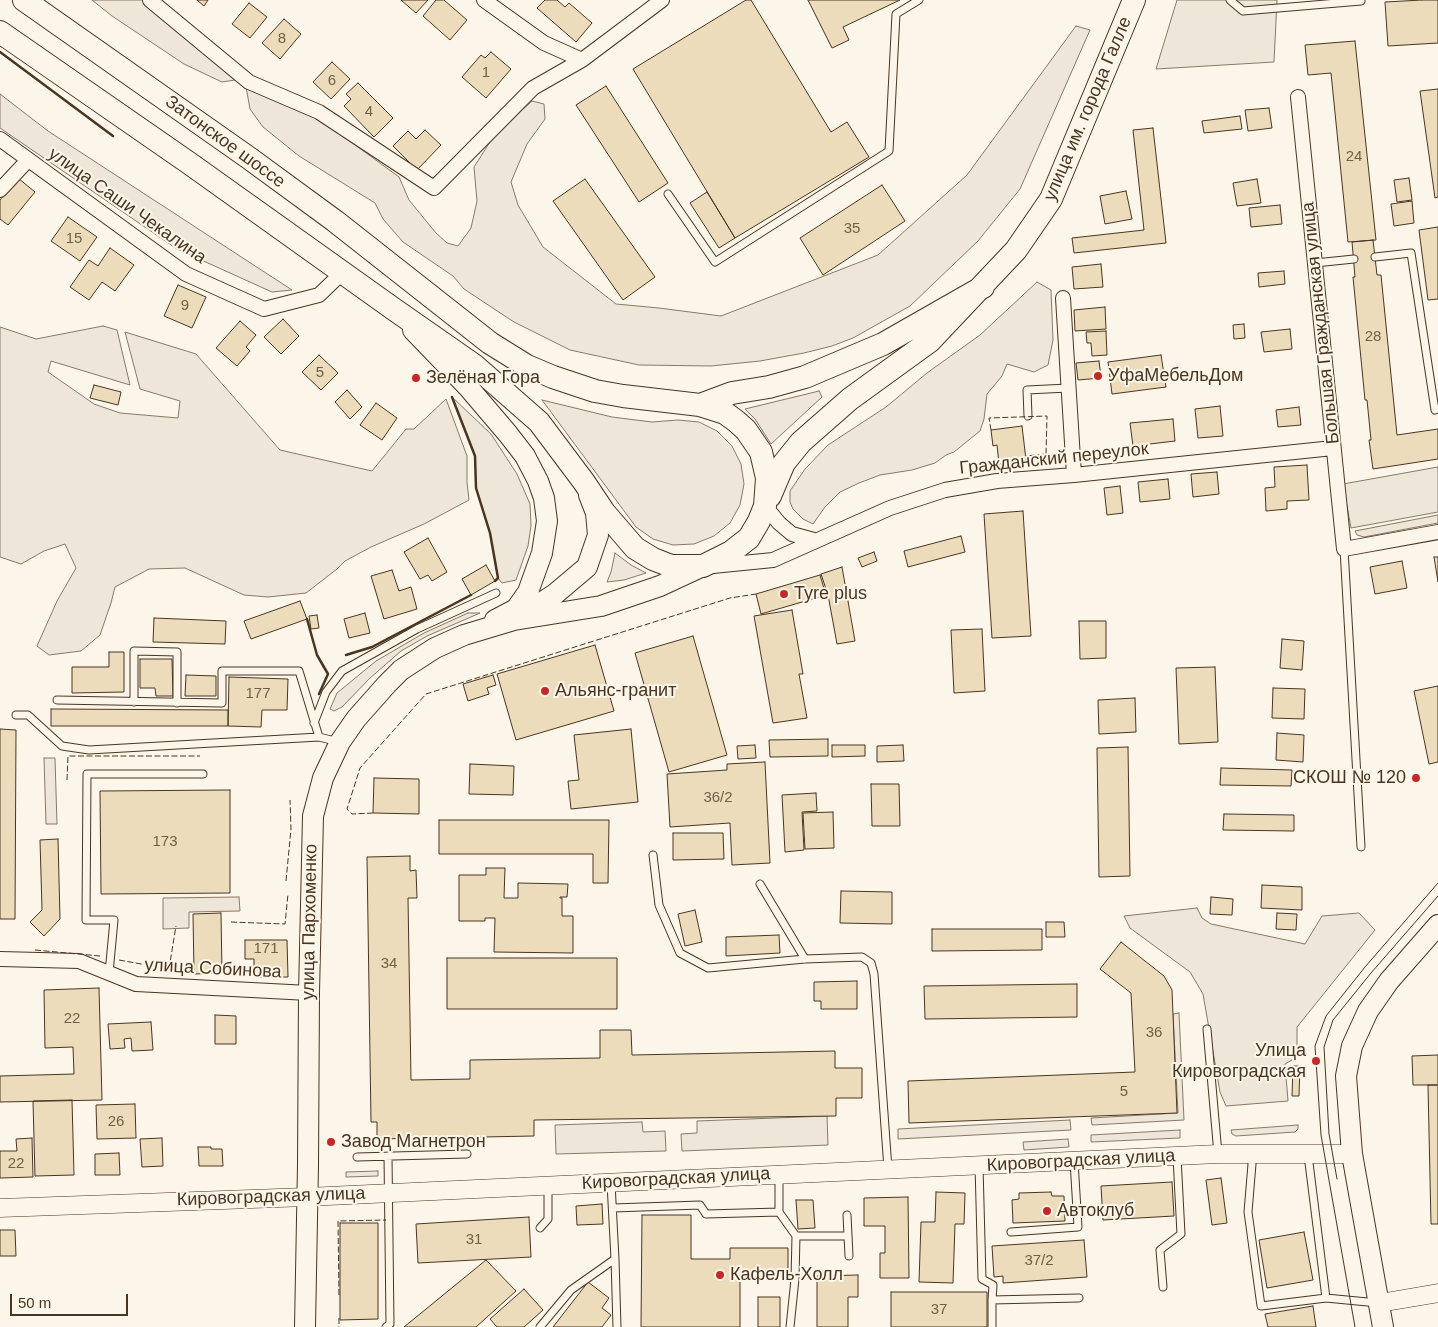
<!DOCTYPE html>
<meta charset="utf-8">
<style>
body{margin:0}
#map{position:relative;width:1438px;height:1327px;overflow:hidden;background:#fbf6e9;font-family:Helvetica,sans-serif}
canvas{display:block}
.scale{position:absolute;left:10px;top:1294px;width:118px;height:22px;box-sizing:border-box;border:2px solid #4a3520;border-top:0;padding-left:6px;font-size:15px;line-height:18px;white-space:nowrap;color:#4a3520;-webkit-text-stroke:4px #fbf6e9;paint-order:stroke}
</style>
<div id="map">
<canvas width="1438" height="1327"></canvas>
<div class="scale">50 m</div>
</div>
<script>
const ctx = document.querySelector('canvas').getContext('2d');
ctx.lineJoin = 'round';
function fillPath(path, color) { ctx.fillStyle = color; ctx.fill(path, 'evenodd'); }
const poly = rows => new Path2D(rows.map(r => 'M' + r).join(''));
function stroke(path, color, width, dash) { ctx.strokeStyle = color; ctx.lineWidth = width; ctx.lineCap = dash ? 'butt' : 'round'; ctx.setLineDash(dash || []); ctx.stroke(path); }
function write(font, color, halo, rows, align = 'center') {
  ctx.font = font + ' Helvetica,sans-serif'; ctx.lineWidth = 4; ctx.setLineDash([]); ctx.textBaseline = 'middle'; ctx.strokeStyle = halo; ctx.fillStyle = color; for (const [text, x, y, turn = 0] of rows) {
    ctx.save(); ctx.translate(x, y); ctx.rotate((+turn || 0) * Math.PI / 180); ctx.textAlign = isNaN(turn) ? turn : align; if (halo) ctx.strokeText(text, 0, 0); ctx.fillText(text, 0, 0); ctx.restore();
  }
}
const green = poly([
 [92,0,143,0,235,80,222,82,184,64,112,16,92,0],
 [1076,26,1090,30,1020,189,978,241,910,306,853,338,832,346,804,353,760,361,711,366,639,365,570,350,514,322,464,289,453,276,403,242,383,219,375,203,299,156,263,127,250,109,246,87,317,117,399,177,409,200,436,233,447,243,458,246,471,228,477,201,474,167,495,134,532,101,544,104,545,119,527,144,511,182,518,205,543,247,616,304,659,308,721,316,878,255,967,175,1076,26],
 [0,94,48,131,292,290,272,292,177,249,0,128,0,94],
 [1037,282,1051,290,1053,340,1048,365,1034,372,1007,364,1002,376,987,394,984,419,980,431,954,452,946,455,935,463,912,470,880,475,859,483,840,492,825,507,813,524,803,519,793,509,790,502,790,491,805,469,828,445,886,407,927,373,980,335,1037,282],
 [103,326,117,330,130,385,51,361,48,372,94,404,120,413,178,418,180,401,140,389,125,332,196,354,280,450,372,471,406,429,414,429,446,399,467,456,467,482,469,500,424,524,371,547,345,561,337,569,306,593,268,597,244,595,185,568,149,569,115,587,111,603,100,635,81,651,49,655,37,646,57,601,76,568,65,544,44,551,21,564,0,557,0,327,36,339,103,326],
 [819,391,822,397,771,444,755,419,745,409,819,391],
 [452,397,491,434,517,474,530,504,531,526,528,546,516,580,502,583,498,578,490,533,476,488,475,456,452,397],
 [542,400,612,417,652,422,678,420,699,422,717,431,732,446,741,464,744,484,740,505,730,523,714,536,694,544,673,545,653,539,636,527,542,400],
 [1438,515,1438,523,1364,537,1357,535,1355,531,1438,515],
 [615,553,631,565,646,573,624,580,607,582,611,572,615,553],
 [468,613,480,613,427,636,401,651,369,679,342,707,334,711,330,709,337,693,376,661,424,633,468,613],
 [44,758,55,758,57,824,46,824,44,758],
 [239,897,240,911,189,912,189,928,163,929,163,898,239,897],
 [1197,908,1202,918,1211,924,1305,944,1322,916,1359,913,1375,930,1297,1027,1297,1057,1285,1064,1288,1101,1226,1106,1220,1092,1203,994,1190,972,1130,928,1124,916,1197,908],
 [1179,1013,1184,1120,1092,1125,1091,1118,1178,1113,1173,1014,1179,1013],
 [827,1116,828,1145,682,1151,681,1134,697,1133,697,1121,827,1116],
 [1070,1120,1071,1130,898,1139,898,1129,1070,1120],
 [642,1122,643,1132,665,1131,666,1151,556,1154,555,1125,642,1122],
 [1298,1125,1298,1129,1295,1132,1236,1136,1232,1134,1231,1130,1298,1125],
 [1180,1130,1180,1138,1091,1142,1091,1135,1180,1130],
 [1068,1139,1069,1147,1024,1150,1023,1142,1068,1139],
 [378,1171,378,1176,346,1177,346,1172,378,1171]
]);
const parking = poly([
 [1177,0,1277,0,1274,62,1156,69,1177,0],
 [1438,467,1438,512,1351,528,1343,484,1438,467]
]);
const building = poly([
 [197,0,208,0,204,6,197,0],
 [401,0,428,0,416,13,401,0],
 [436,0,444,0,467,20,450,40,423,16,436,0],
 [545,0,557,0,565,7,569,3,592,23,576,42,537,8,545,0],
 [746,0,751,0,831,132,847,122,869,157,735,238,633,69,746,0],
 [808,0,900,0,843,27,849,40,832,48,808,0],
 [1422,0,1438,0,1438,43,1388,46,1385,2,1422,0],
 [249,3,267,17,250,38,232,24,249,3],
 [284,19,301,34,280,59,262,43,284,19],
 [1355,41,1376,240,1348,242,1331,73,1308,75,1305,45,1355,41],
 [491,52,511,69,486,98,462,77,481,55,485,58,491,52],
 [332,62,350,79,331,99,313,82,332,62],
 [358,83,393,118,374,137,344,106,351,99,346,94,358,83],
 [606,86,668,183,639,202,576,105,606,86],
 [1438,89,1438,197,1435,198,1420,91,1438,89],
 [1269,108,1272,128,1248,131,1245,110,1269,108],
 [1240,116,1242,129,1204,133,1202,121,1240,116],
 [1153,128,1166,243,1074,253,1072,238,1144,230,1133,130,1153,128],
 [425,130,441,145,417,170,393,146,408,131,416,139,425,130],
 [18,178,35,192,8,225,0,219,0,200,18,178],
 [1409,178,1412,200,1397,202,1394,180,1409,178],
 [585,179,655,277,623,300,553,201,585,179],
 [1257,179,1261,203,1237,206,1233,183,1257,179],
 [882,185,905,221,823,275,800,238,882,185],
 [1126,191,1132,219,1105,224,1100,196,1126,191],
 [707,192,735,238,719,248,690,203,707,192],
 [1412,201,1414,223,1394,226,1391,204,1412,201],
 [1280,205,1282,224,1251,227,1249,208,1280,205],
 [68,217,97,237,80,261,51,241,68,217],
 [1438,227,1438,299,1428,300,1419,230,1438,227],
 [1373,240,1377,275,1381,275,1397,435,1438,429,1438,459,1373,469,1369,440,1371,440,1367,400,1365,400,1353,277,1355,277,1352,242,1373,240],
 [110,248,134,265,115,291,102,282,89,300,70,287,89,260,98,266,110,248],
 [1101,264,1103,287,1074,289,1072,267,1101,264],
 [1284,271,1285,284,1259,287,1258,273,1284,271],
 [178,285,206,297,192,328,164,316,178,285],
 [1105,307,1106,329,1075,331,1074,310,1105,307],
 [283,319,299,336,281,354,264,337,283,319],
 [240,321,256,335,246,347,250,351,237,366,216,348,240,321],
 [1244,324,1245,338,1234,339,1233,325,1244,324],
 [1290,329,1292,349,1264,352,1261,332,1290,329],
 [1106,331,1107,355,1092,356,1091,343,1087,343,1086,332,1106,331],
 [319,355,338,373,321,390,302,372,319,355],
 [1161,355,1166,387,1112,394,1108,362,1161,355],
 [1099,361,1101,378,1078,380,1076,363,1099,361],
 [94,385,121,392,118,405,90,398,94,385],
 [347,390,362,407,350,419,335,402,347,390],
 [376,403,397,418,382,440,360,425,376,403],
 [1220,406,1223,436,1198,438,1195,409,1220,406],
 [1299,407,1301,425,1278,427,1276,410,1299,407],
 [1173,419,1175,441,1133,446,1130,423,1173,419],
 [1022,426,1026,460,999,464,997,445,993,446,991,430,1022,426],
 [1307,465,1309,500,1287,501,1287,509,1266,511,1265,488,1275,487,1274,467,1307,465],
 [1217,472,1219,494,1193,497,1191,474,1217,472],
 [1168,479,1170,499,1140,502,1138,482,1168,479],
 [1120,486,1123,513,1107,515,1104,488,1120,486],
 [1023,511,1031,636,992,638,984,514,1023,511],
 [961,536,965,552,908,567,904,551,961,536],
 [428,538,447,572,432,581,428,575,420,579,404,552,428,538],
 [874,552,877,561,862,567,858,558,874,552],
 [1434,557,1438,557,1438,582,1434,557],
 [1402,561,1407,588,1375,594,1370,567,1402,561],
 [486,565,495,581,471,595,462,579,486,565],
 [842,567,855,641,837,644,828,595,821,574,842,567],
 [392,570,399,591,411,587,417,609,384,619,371,576,392,570],
 [820,575,826,595,761,614,756,594,820,575],
 [300,601,307,619,251,639,244,621,300,601],
 [792,610,803,674,799,674,807,718,773,723,754,616,792,610],
 [365,613,370,633,349,638,344,619,365,613],
 [317,615,319,628,311,629,309,616,317,615],
 [154,618,226,621,225,644,153,642,154,618],
 [1079,621,1106,621,1106,658,1080,659,1079,621],
 [982,629,985,691,954,693,951,630,982,629],
 [693,636,727,755,669,772,635,653,693,636],
 [1282,639,1304,641,1302,670,1280,668,1282,639],
 [595,645,614,711,516,740,497,674,595,645],
 [109,652,124,652,124,692,72,693,72,667,109,667,109,652],
 [140,659,172,659,173,696,156,696,155,688,140,688,140,659],
 [1215,667,1218,742,1179,744,1176,668,1215,667],
 [186,675,216,676,216,696,185,696,186,675],
 [493,675,496,685,487,688,489,694,468,701,463,684,493,675],
 [229,677,288,679,287,710,262,710,261,727,228,726,229,677],
 [1438,686,1438,762,1429,764,1414,691,1438,686],
 [1273,688,1305,689,1304,719,1272,718,1273,688],
 [1135,698,1136,732,1099,734,1098,700,1135,698],
 [51,709,228,710,228,726,51,726,51,709],
 [0,729,16,730,15,919,0,919,0,729],
 [631,729,638,802,571,809,568,781,579,780,574,735,631,729],
 [1277,733,1304,735,1303,762,1276,760,1277,733],
 [828,739,828,756,770,757,769,740,828,739],
 [755,745,756,758,738,759,737,746,755,745],
 [832,745,865,745,865,756,832,757,832,745],
 [903,745,904,761,877,762,877,746,903,745],
 [1128,747,1130,876,1099,877,1097,748,1128,747],
 [765,762,770,863,732,865,730,823,670,827,667,774,727,770,727,764,765,762],
 [470,764,514,766,513,795,469,794,470,764],
 [1221,768,1292,770,1291,786,1220,785,1221,768],
 [374,778,419,779,419,814,373,813,374,778],
 [871,784,899,784,900,826,872,826,871,784],
 [230,790,230,893,101,894,100,791,230,790],
 [816,793,817,811,802,812,804,850,785,852,782,795,816,793],
 [833,812,834,848,805,849,803,813,833,812],
 [1224,814,1294,815,1294,831,1223,830,1224,814],
 [439,820,609,820,608,883,593,883,593,854,439,854,439,820],
 [673,833,723,833,724,859,673,860,673,833],
 [58,839,60,919,44,936,30,922,42,910,40,840,58,839],
 [410,856,410,871,416,870,417,898,408,898,411,1080,470,1079,470,1060,600,1058,600,1030,631,1030,632,1055,835,1051,835,1068,862,1068,862,1098,836,1098,836,1116,534,1120,534,1136,377,1139,377,1122,371,1122,367,857,410,856],
 [486,868,505,868,504,898,518,898,518,883,568,884,567,897,560,897,560,898,562,898,562,916,573,916,573,953,494,952,495,918,485,918,485,921,459,921,459,875,486,875,486,868],
 [1262,885,1302,887,1302,910,1261,908,1262,885],
 [841,891,892,892,892,924,840,923,841,891],
 [1211,897,1233,899,1232,915,1210,914,1211,897],
 [695,910,702,942,685,946,678,914,695,910],
 [221,913,222,973,194,974,193,914,221,913],
 [1277,913,1297,914,1296,930,1276,929,1277,913],
 [1046,922,1064,922,1065,937,1046,937,1046,922],
 [932,929,1042,929,1042,950,932,951,932,929],
 [779,935,780,953,726,956,726,937,779,935],
 [245,940,287,940,288,977,254,977,254,959,245,959,245,940],
 [1121,942,1164,976,1172,990,1177,1113,909,1123,908,1081,1135,1072,1131,993,1100,969,1121,942],
 [447,958,617,958,617,1009,447,1009,447,958],
 [857,981,857,1009,821,1009,821,1001,814,1001,814,982,857,981],
 [1077,984,1077,1017,925,1019,924,986,1077,984],
 [99,988,102,1100,0,1102,0,1076,74,1074,73,1047,45,1048,44,990,99,988],
 [215,1015,236,1016,236,1044,215,1044,215,1015],
 [151,1022,153,1050,132,1051,131,1038,124,1039,125,1048,110,1049,108,1024,151,1022],
 [1438,1055,1438,1085,1413,1085,1412,1056,1438,1055],
 [1293,1066,1300,1066,1299,1096,1292,1096,1293,1066],
 [1428,1085,1438,1085,1438,1224,1431,1224,1428,1085],
 [72,1100,74,1175,35,1176,33,1101,72,1100],
 [135,1104,136,1138,97,1139,96,1105,135,1104],
 [32,1138,33,1177,0,1178,0,1151,17,1151,16,1139,32,1138],
 [162,1138,163,1166,142,1167,140,1139,162,1138],
 [198,1147,211,1147,211,1149,222,1149,223,1166,199,1166,198,1147],
 [119,1153,120,1175,95,1175,95,1154,119,1153],
 [1221,1178,1227,1223,1212,1225,1206,1180,1221,1178],
 [1172,1182,1174,1216,1103,1220,1101,1186,1172,1182],
 [936,1192,965,1193,964,1224,955,1224,953,1283,919,1282,921,1222,935,1222,936,1192],
 [1051,1192,1052,1196,1064,1196,1065,1221,1013,1223,1012,1200,1019,1199,1019,1193,1051,1192],
 [908,1197,909,1278,880,1278,880,1253,885,1253,885,1226,864,1226,864,1198,908,1197],
 [796,1200,813,1200,815,1228,798,1229,796,1200],
 [602,1204,603,1224,577,1225,576,1206,602,1204],
 [642,1215,691,1215,691,1259,730,1259,730,1248,788,1248,788,1276,740,1276,740,1327,641,1327,642,1215],
 [529,1217,531,1257,418,1263,416,1224,529,1217],
 [340,1223,378,1223,378,1319,340,1320,340,1223],
 [0,1230,15,1230,16,1256,0,1256,0,1230],
 [1304,1232,1313,1280,1267,1288,1259,1240,1304,1232],
 [1084,1240,1087,1277,1003,1283,1003,1276,994,1277,992,1246,1084,1240],
 [486,1260,516,1291,476,1327,404,1327,486,1260],
 [858,1275,858,1297,848,1297,848,1327,817,1327,817,1276,858,1275],
 [588,1282,609,1298,602,1308,611,1315,602,1327,553,1327,588,1282],
 [524,1289,543,1310,524,1327,497,1327,490,1319,524,1289],
 [891,1292,987,1292,987,1327,891,1327,891,1292],
 [758,1297,780,1297,780,1327,758,1327,758,1297],
 [1313,1306,1316,1327,1268,1327,1265,1314,1313,1306]
]);
const service = poly([
 [1230,0,1243,11,1361,1],
 [668,194,715,262,889,151,896,14,919,0],
 [1375,257,1411,253,1435,410,1438,409],
 [1315,263,1354,259],
 [1028,416,1027,390,1068,388],
 [1344,549,1361,847],
 [57,700,222,703,222,671,299,671,319,737],
 [134,702,134,651,177,652,177,703],
 [16,715,28,715,62,746,89,750,319,737,339,742],
 [314,723,326,692,342,671,417,629,496,593],
 [653,855,659,905,680,953,708,968,805,959,862,957,871,963,874,974,888,1169],
 [760,884,805,959],
 [109,973,114,920,86,920,87,774,203,774],
 [1207,1029,1218,1154],
 [1251,1155,1252,1164,1248,1212,1261,1306,1326,1298,1308,1155],
 [357,1157,467,1154],
 [979,1165,982,1279,993,1285,992,1300],
 [779,1176,779,1212,796,1236,795,1279,790,1327],
 [613,1208,700,1205,706,1214,779,1212],
 [847,1215,849,1256],
 [540,1228,548,1219,548,1186],
 [1011,1232,1078,1227,1074,1161],
 [796,1236,848,1236],
 [615,1259,617,1327],
 [1163,1287,1160,1250,1181,1234,1177,1157],
 [1326,1298,1378,1303],
 [386,1327,390,1324,388,1156],
 [540,1327,571,1290,615,1259,611,1183],
 [992,1327,992,1300,1079,1298]
]);
const minor = poly([
 [150,0,249,82,319,112,434,188,533,88,582,60,662,0],
 [484,0,544,43,582,60],
 [1298,97,1344,549,1438,532],
 [0,139,186,274,264,309,319,295,343,272],
 [0,190,28,160],
 [1063,298,1074,475],
 [765,506,779,523,792,534,814,540],
 [713,566,773,560,890,508,945,490,997,481,1074,475,1333,448],
 [0,959,79,961,136,984,309,993]
]);
const tertiary = poly([
 [0,1208,307,1197,1218,1154,1352,1154],
 [1380,1303,1438,1293]
]);
const secondary = poly([
 [413,330,468,387,508,434,525,456,538,481,544,498,547,521,542,553,528,592,516,609,495,620],
 [522,615,555,594,587,567,598,535,596,513,589,495],
 [305,1327,308,1165,309,993,313,816,323,778,340,742,356,719,387,684,401,670,435,648,464,635,514,620,601,606,660,586,703,566],
 [1383,1327,1352,1154,1346,1076,1352,1046,1368,1011,1389,981,1438,925]
]);
const primary = poly([
 [24,0,249,158,335,221,490,343,527,366,553,377,595,391,623,396,700,405,732,393,769,387,805,377,883,344,983,287],
 [0,32,189,163,395,310,474,365,539,422,584,482,604,512,635,548,653,559,671,566,703,566,731,552,749,538,759,521,765,506,767,478,761,452,746,430,736,421,725,413,700,405],
 [770,496,784,463,801,442,850,399,930,341,1016,250,1051,199,1134,0]
]);
const tram = poly([
 [1337,1179,1329,1134,1324,1047,1333,1020,1371,973,1438,896],
 [1355,1327,1321,1135,1315,1046,1326,1016,1365,967,1438,883]
]);
const fence = poly([
 [991,430,989,418,1047,416,1046,454,1026,456],
 [67,780,68,756,200,756],
 [373,813,352,814,347,809,360,768,426,694,730,598,756,594],
 [286,881,291,829,290,800],
 [231,922,285,924,288,894],
 [35,950,100,956],
 [119,960,169,969,176,926],
 [339,1295,338,1221,386,1220],
 [339,1318,339,1327]
]);
const wall = poly([
 [0,52,113,136],
 [452,397,475,456,476,488,490,533,498,578,495,581],
 [307,619,317,655,328,674,319,694],
 [346,655,372,647,471,595]
]);
const markers = [
 [1098,376,5,"#c62828"],
 [416,378,5,"#c62828"],
 [784,594,5,"#c62828"],
 [545,691,5,"#c62828"],
 [1416,778,5,"#c62828"],
 [1316,1061,5,"#c62828"],
 [331,1142,5,"#c62828"],
 [1047,1211,5,"#c62828"],
 [720,1275,5,"#c62828"]
];
const numberNames = [
 ["8",282,39],
 ["1",486,73],
 ["6",332,81],
 ["4",369,112],
 ["24",1354,157],
 ["35",852,229],
 ["15",74,239],
 ["9",185,306],
 ["28",1373,337],
 ["5",320,373],
 ["177",258,694],
 ["36/2",718,798],
 ["173",165,842],
 ["171",266,949],
 ["34",389,964],
 ["22",72,1019],
 ["36",1154,1033],
 ["5",1124,1092],
 ["26",116,1122],
 ["22",16,1164],
 ["31",474,1240],
 ["37/2",1039,1261],
 ["37",939,1310]
];
const streetNames = [
 ["улица им. города Галле",1088,109,-67],
 ["Затонское шоссе",225,142,36],
 ["улица Саши Чекалина",127,206,35],
 ["Большая Гражданская улица",1321,323,-96],
 ["Гражданский переулок",1054,459,-6],
 ["улица Пархоменко",310,922,-89],
 ["улица Собинова",213,969,3],
 ["Кировоградская улица",1081,1161,-3],
 ["Кировоградская улица",676,1179,-3],
 ["Кировоградская улица",271,1197,-2]
];
const poiNames = [
 ["УфаМебельДом",1108,376],
 ["Зелёная Гора",426,378],
 ["Tyre plus",794,594],
 ["Альянс-гранит",555,691],
 ["СКОШ № 120",1406,778,"right"],
 ["Улица",1306,1051,"right"],
 ["Кировоградская",1306,1072,"right"],
 ["Завод Магнетрон",341,1142],
 ["Автоклуб",1057,1211],
 ["Кафель-Холл",730,1275]
];
fillPath(green, '#ede6d9');
stroke(green, '#887966', 1);
fillPath(parking, '#ede7d9');
stroke(parking, '#887966', 1);
fillPath(building, '#ecdcbc');
stroke(building, '#4a3520', 1);
stroke(service, '#4a3520', 9);
stroke(minor, '#4a3520', 16);
stroke(tertiary, '#4a3520', 19);
stroke(secondary, '#4a3520', 22);
stroke(primary, '#4a3520', 24);
stroke(service, '#fbf6e9', 7);
stroke(minor, '#fbf6e9', 14);
stroke(tertiary, '#fbf6e9', 18);
stroke(secondary, '#fbf6e9', 20);
stroke(primary, '#fbf6e9', 22);
stroke(tram, '#4a3520', 1);
stroke(fence, '#4a3520', 1, [6, 2.5]);
stroke(wall, '#4a3520', 2.5);
for (const [x, y, r, color] of markers) { const dot = new Path2D(); dot.arc(x, y, r, 0, 2 * Math.PI); ctx.fillStyle = color; ctx.fill(dot); stroke(dot, '#fbf6e9', 2); }
write('15px', '#725f47', null, numberNames);
write('18px', '#4a3520', '#fbf6e9', streetNames);
write('18px', '#4a3520', '#fbf6e9', poiNames, 'left');
</script>
